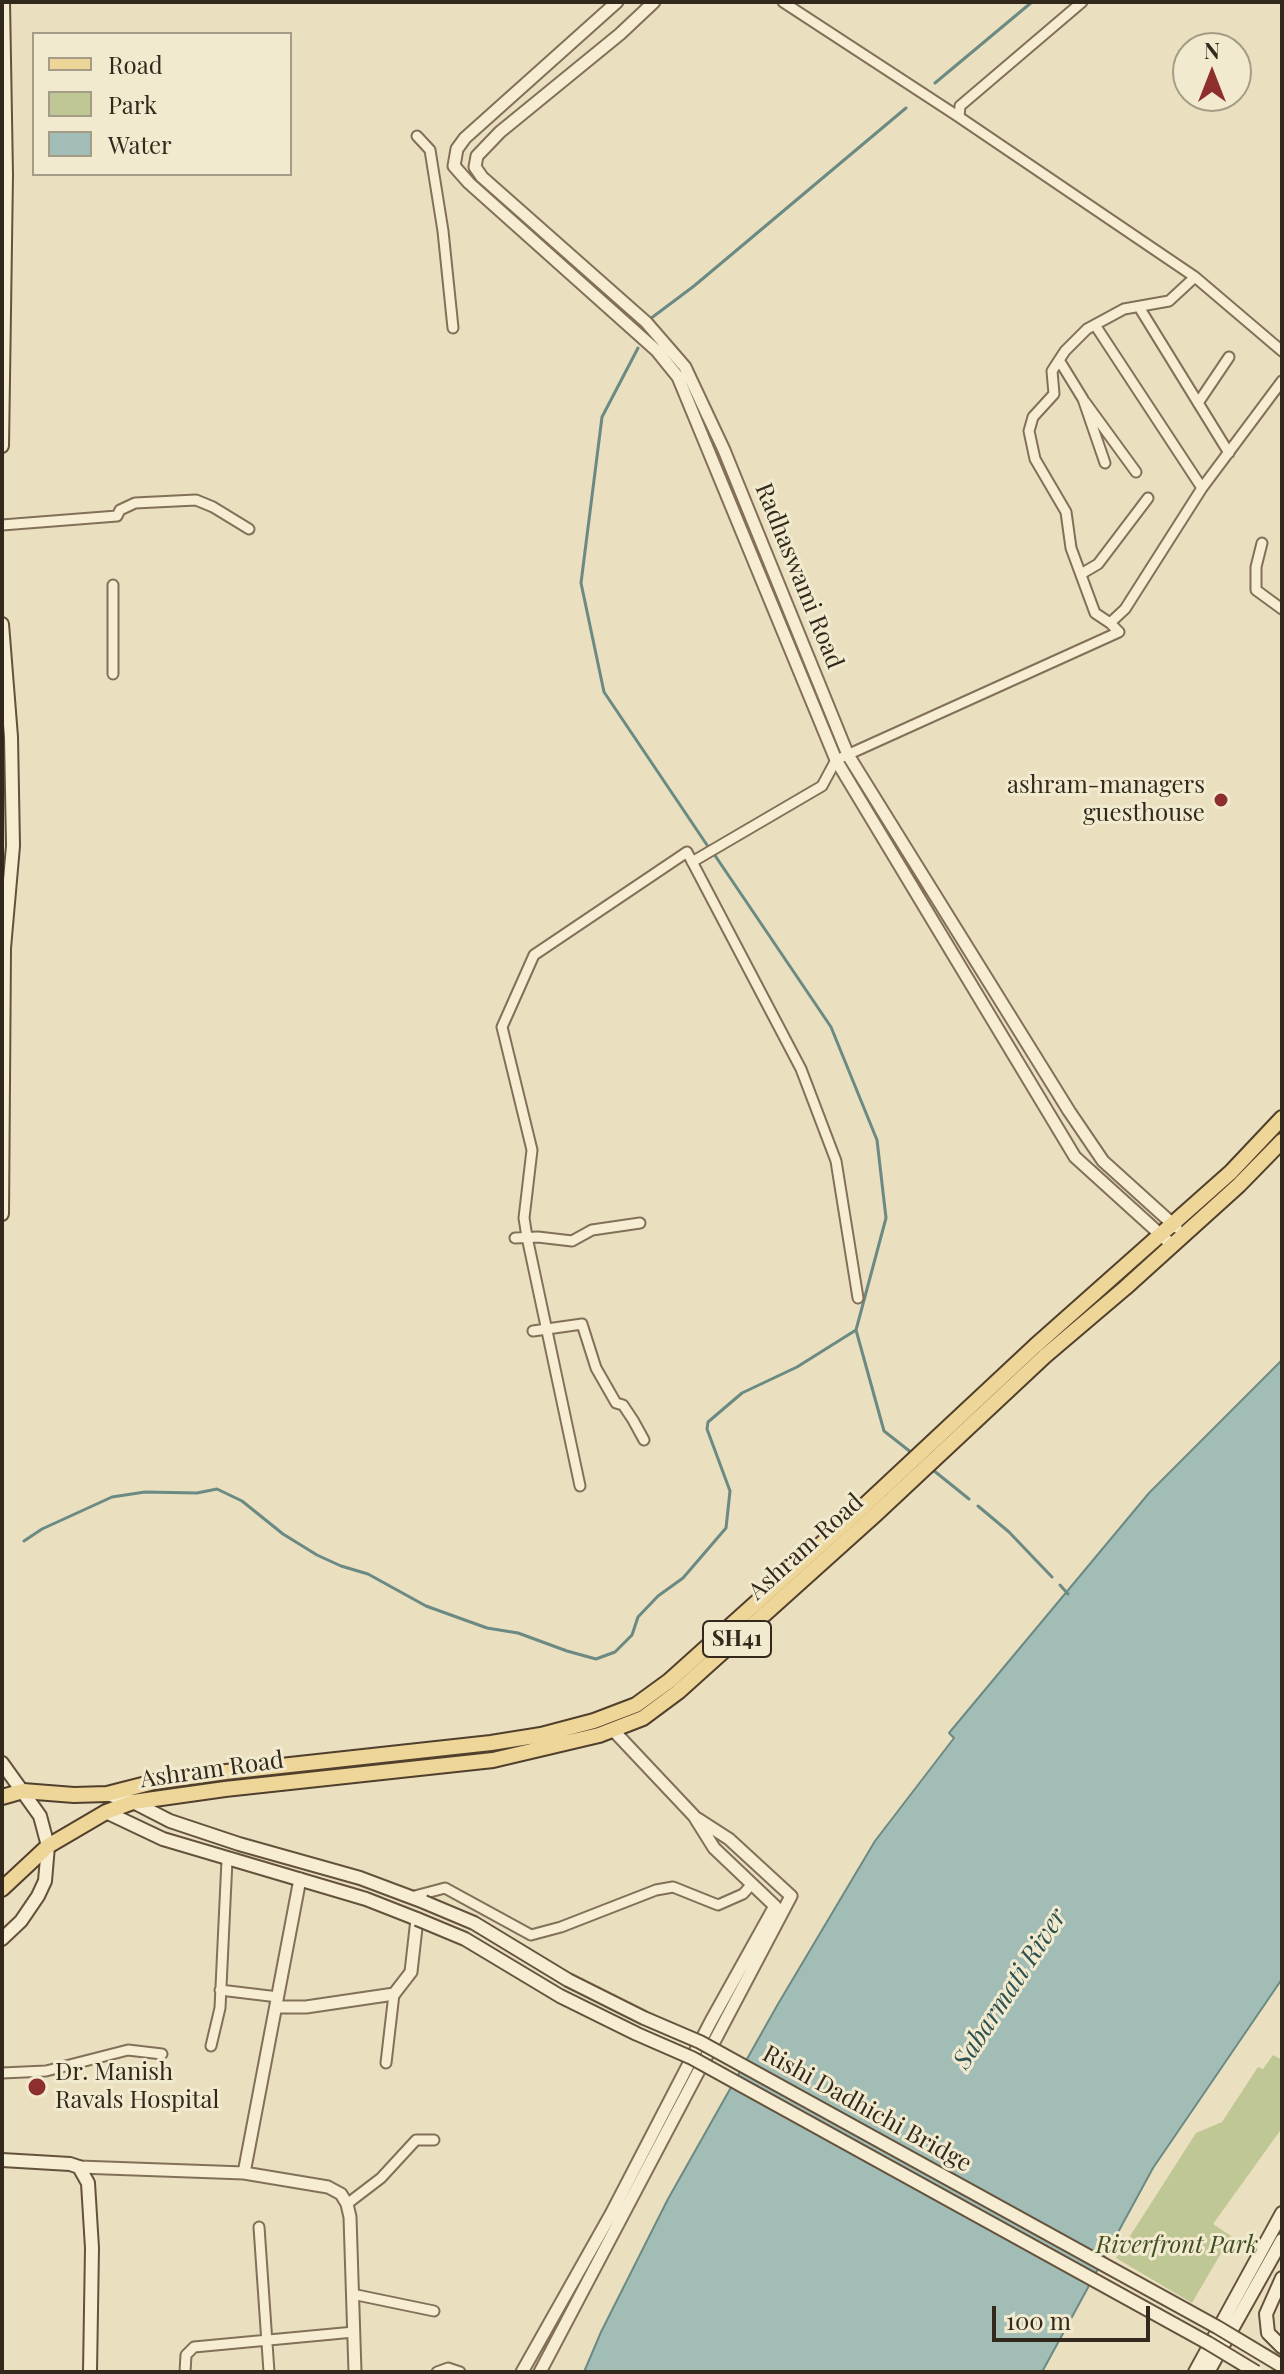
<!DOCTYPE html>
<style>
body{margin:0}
#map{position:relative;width:1284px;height:2374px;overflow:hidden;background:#eadfbf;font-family:"Playfair Display",serif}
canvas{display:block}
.frame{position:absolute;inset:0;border:4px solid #32281c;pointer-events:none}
.legend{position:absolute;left:32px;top:32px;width:260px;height:144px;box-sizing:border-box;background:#f2eace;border:2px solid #a59c87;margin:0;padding:10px 14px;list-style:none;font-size:24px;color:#32281c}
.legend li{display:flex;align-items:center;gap:16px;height:40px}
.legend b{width:40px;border:2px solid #a59c87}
.north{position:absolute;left:1172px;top:32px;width:80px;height:80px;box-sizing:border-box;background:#f2eace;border:2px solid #a59c87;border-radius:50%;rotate:0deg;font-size:22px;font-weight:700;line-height:32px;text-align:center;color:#32281c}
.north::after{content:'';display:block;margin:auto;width:28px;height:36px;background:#8d302d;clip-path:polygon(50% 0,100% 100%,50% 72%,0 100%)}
.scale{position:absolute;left:992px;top:2306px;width:158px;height:36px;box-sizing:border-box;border:4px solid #32281c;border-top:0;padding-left:10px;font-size:24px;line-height:28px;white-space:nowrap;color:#32281c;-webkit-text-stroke:6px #f2eace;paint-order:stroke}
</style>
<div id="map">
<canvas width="1284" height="2374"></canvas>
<div class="frame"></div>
<ul class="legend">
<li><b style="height:10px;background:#edd698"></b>Road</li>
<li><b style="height:22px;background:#bfc794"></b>Park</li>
<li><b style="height:22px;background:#a2bdb6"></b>Water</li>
</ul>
<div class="north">N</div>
<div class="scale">100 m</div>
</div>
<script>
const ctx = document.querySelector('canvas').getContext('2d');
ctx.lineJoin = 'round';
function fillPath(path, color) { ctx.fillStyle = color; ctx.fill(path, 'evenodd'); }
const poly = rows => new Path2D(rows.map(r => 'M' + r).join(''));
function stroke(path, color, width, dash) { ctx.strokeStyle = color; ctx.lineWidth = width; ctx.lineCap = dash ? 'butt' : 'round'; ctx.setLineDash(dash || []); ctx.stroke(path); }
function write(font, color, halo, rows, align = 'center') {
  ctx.font = font + ' "Playfair Display",serif'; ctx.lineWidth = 6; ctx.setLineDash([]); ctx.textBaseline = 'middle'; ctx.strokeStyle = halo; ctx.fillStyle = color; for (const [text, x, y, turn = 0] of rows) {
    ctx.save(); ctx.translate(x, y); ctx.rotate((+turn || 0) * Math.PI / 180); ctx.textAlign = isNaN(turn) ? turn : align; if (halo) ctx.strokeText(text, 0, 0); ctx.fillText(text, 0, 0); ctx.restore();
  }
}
const green = poly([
 [1273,2055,1282,2060,1282,2128,1213,2224,1231,2236,1192,2303,1116,2258,1196,2133,1222,2122,1258,2067,1263,2069]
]);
const water = poly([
 [1282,1360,1282,1979,1153,2168,1042,2372,584,2372,601,2332,668,2199,778,2004,875,1841,954,1738,949,1733,1149,1493,1282,1360]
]);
const stream = poly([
 [935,83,1032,2],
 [650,319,694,286,906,108],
 [638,348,602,417,581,583,604,692,709,848],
 [714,854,831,1027,877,1140,886,1218,856,1330,884,1431,912,1453],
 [933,1470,969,1499],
 [978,1506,1009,1532,1052,1577],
 [24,1541,42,1529,112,1497,145,1492,197,1493,217,1489,242,1501,283,1534,317,1555,341,1566,368,1574,426,1606,487,1628,518,1633,567,1651,596,1659,615,1652,632,1635,638,1617,658,1596,683,1578,726,1528,730,1491,707,1429,708,1422,742,1393,797,1367,856,1330],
 [1060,1585,1068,1594]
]);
const minor = poly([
 [783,2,959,117],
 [1082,2,960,106,959,117,1195,277,1282,351],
 [417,136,430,150,443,231,453,328],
 [1195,277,1169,301,1124,309,1087,329,1065,351,1052,371,1054,394,1033,417,1029,431,1035,459,1066,512,1071,548,1095,613,1110,623,1125,609,1202,488,1282,381],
 [1139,307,1229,453],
 [1095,325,1202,488],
 [1059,360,1083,399,1105,463],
 [1085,402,1136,472],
 [1198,403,1229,357],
 [2,525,117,516,120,510,135,503,196,500,213,507,249,529],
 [1262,543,1256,567,1256,590,1282,609],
 [1081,574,1098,564,1148,498],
 [113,585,113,674],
 [692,862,822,786,836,760,1119,632,1110,623],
 [515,1238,538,1237,572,1241,592,1230,640,1223],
 [533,1331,582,1324,596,1368,616,1403,623,1405,633,1420,644,1440],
 [580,1486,527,1237,524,1218,532,1150,502,1027,534,955,687,852,801,1069,836,1161,858,1298],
 [411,1897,445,1888,531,1935,561,1927,656,1890,673,1887,718,1905,743,1894,752,1884],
 [220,1990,278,1997],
 [211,2046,220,2008,227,1860],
 [386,2063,394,1994],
 [2,2073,46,2071,128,2050,162,2054],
 [347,2204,381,2178,416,2140,434,2140],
 [259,2227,269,2372],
 [352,2294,434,2311],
 [185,2372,186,2355,194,2347,354,2332],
 [437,2372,448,2368,460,2372]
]);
const tertiary = poly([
 [617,2,465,138,457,149,454,166,469,183,657,351,678,377,836,760,1075,1157,1172,1245],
 [654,2,620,34,500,132,477,156,475,167,482,177,646,322,685,367,724,450,848,755,1069,1111,1103,1161,1176,1227],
 [276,2007,306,2007,394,1994,411,1972,417,1919],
 [79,2167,244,2173,328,2187,341,2194,347,2204,350,2217,355,2372],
 [244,2173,300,1879],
 [522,2372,611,2214,711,2021,775,1906,714,1848,694,1816,612,1729],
 [540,2372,791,1896,729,1839,698,1819]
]);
const secondary = poly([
 [2,446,6,175,3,2],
 [2,624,11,737,13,846,4,948,2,1214],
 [2,1763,40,1816,48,1846,45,1881,38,1896,21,1921,2,1939],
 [107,1794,133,1802,170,1821,239,1844,360,1878,424,1902],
 [106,1812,163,1839,366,1899,417,1919],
 [2,2160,70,2164,79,2167,88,2183,92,2248,90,2372],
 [1282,2278,1266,2314,1268,2333,1282,2347],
 [1195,2372,1282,2213],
 [1208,2372,1282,2240]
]);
const primary = poly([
 [2,1797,23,1791,74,1795,107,1794,154,1782,226,1772,491,1743,541,1735,594,1721,636,1705,669,1681,866,1504,1035,1346,1231,1172,1282,1118],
 [2,1889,48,1846,106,1812,133,1802,225,1789,493,1760,599,1735,643,1718,678,1692,876,1514,1045,1356,1125,1288,1239,1185,1282,1141]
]);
const secondaryBridge = poly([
 [424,1902,474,1923,568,1980,644,2018,700,2042,1217,2327,1282,2366],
 [417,1919,465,1939,560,1996,637,2034,692,2058,1208,2343,1256,2372]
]);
const markers = [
 [1221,800,8,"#8d302d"],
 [37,2087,10,"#8d302d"]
];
const shields = [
 [737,1639,68]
];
const shieldNames = [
 ["SH41",737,1639]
];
const streetNames = [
 ["Radhaswami Road",799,576,68],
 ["Ashram Road",806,1547,-42],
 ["Ashram Road",212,1770,-8],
 ["Rishi Dadhichi Bridge",867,2109,29]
];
const poiNames = [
 ["ashram-managers",1205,786],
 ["guesthouse",1205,814],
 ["Dr. Manish",55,2073,"left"],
 ["Ravals Hospital",55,2101,"left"]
];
const parkNames = [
 ["Riverfront Park",1177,2246]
];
const waterNames = [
 ["Sabarmati River",1010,1989,-57]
];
fillPath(green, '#bfc794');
fillPath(water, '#a2bdb6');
stroke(water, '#6a8a83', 2);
stroke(stream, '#6a8a83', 3);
stroke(minor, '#827059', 13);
stroke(tertiary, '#827059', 15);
stroke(secondary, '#64523c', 16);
stroke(primary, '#503f2d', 18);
stroke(minor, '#f6edd2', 9);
stroke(tertiary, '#f6edd2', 11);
stroke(secondary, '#f6edd2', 12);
stroke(primary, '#edd698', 14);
stroke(secondaryBridge, '#64523c', 16, []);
stroke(secondaryBridge, '#f6edd2', 12);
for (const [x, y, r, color] of markers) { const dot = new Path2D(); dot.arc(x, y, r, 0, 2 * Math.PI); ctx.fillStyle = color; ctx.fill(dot); stroke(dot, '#f2eace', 3); }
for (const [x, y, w] of shields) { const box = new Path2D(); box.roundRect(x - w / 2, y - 18, w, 36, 6); ctx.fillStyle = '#f2eace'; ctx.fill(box); stroke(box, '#32281c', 2); }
write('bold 22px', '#32281c', null, shieldNames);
write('24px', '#32281c', '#f2eace', streetNames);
write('24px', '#32281c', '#f2eace', poiNames, 'right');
write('italic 24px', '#414e24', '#f2eace', parkNames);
write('italic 26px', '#2c5151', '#f2eace', waterNames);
</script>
